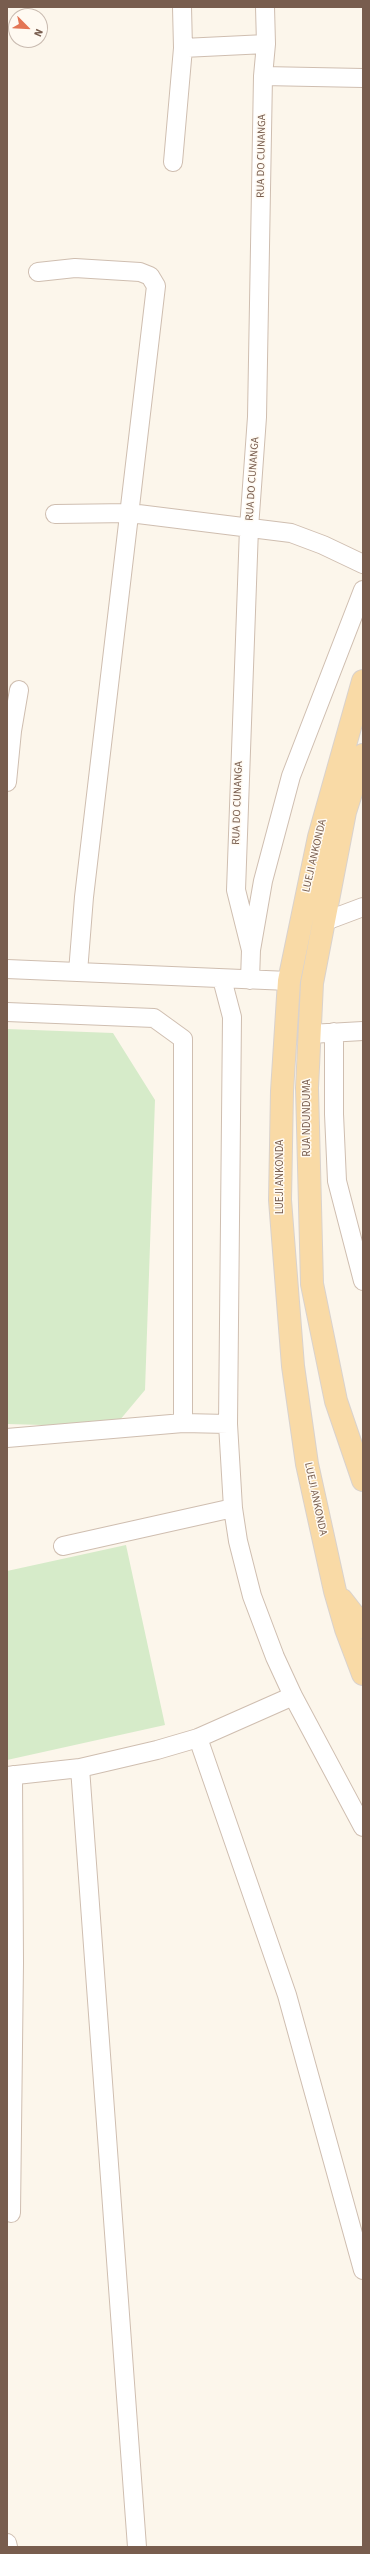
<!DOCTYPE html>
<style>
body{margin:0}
#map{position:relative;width:370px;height:2554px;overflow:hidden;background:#fcf6eb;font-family:"Source Sans 3",sans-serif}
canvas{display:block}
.frame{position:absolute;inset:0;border:8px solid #785d4e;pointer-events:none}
.north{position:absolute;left:8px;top:8px;width:40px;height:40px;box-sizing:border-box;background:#fffaf2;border:1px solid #c9bbb0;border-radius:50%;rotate:114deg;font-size:11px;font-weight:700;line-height:16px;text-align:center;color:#785d4e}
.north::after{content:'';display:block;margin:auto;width:14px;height:18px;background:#e37554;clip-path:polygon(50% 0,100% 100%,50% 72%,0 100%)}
</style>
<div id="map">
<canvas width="370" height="2554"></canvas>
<div class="frame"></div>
<div class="north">N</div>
</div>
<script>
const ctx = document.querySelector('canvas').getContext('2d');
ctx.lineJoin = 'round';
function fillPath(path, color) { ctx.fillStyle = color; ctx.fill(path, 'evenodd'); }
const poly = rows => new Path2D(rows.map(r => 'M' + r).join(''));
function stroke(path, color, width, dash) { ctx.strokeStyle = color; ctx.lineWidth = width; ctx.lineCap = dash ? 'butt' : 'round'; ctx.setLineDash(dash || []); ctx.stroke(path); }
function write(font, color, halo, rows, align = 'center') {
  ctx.font = font + ' "Source Sans 3",sans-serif'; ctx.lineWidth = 3; ctx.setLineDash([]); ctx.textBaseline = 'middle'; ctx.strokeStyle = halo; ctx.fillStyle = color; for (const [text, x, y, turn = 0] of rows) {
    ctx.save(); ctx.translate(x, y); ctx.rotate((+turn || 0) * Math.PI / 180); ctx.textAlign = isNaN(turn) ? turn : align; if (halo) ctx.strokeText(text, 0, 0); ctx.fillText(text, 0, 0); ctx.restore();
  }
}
const green = poly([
 [7,1029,113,1033,155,1100,145,1390,114,1427,7,1424],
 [126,1545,165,1725,7,1760,7,1571]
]);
const minor = poly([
 [183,48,266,44],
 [263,76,363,78],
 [173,162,183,48,182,7],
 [38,272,75,268,140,272,150,276,156,286,84,897,78,972],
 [55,514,130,513,291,533,323,545,363,564],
 [7,782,12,731,19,690],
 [323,922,363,907],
 [251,950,236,890,249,528,257,417,263,76,266,44,265,7],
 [7,969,289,981],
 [222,979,232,1017,228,1424,233,1508,238,1541,252,1596,275,1657,293,1696,363,1827],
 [250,980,251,950,263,881,291,776,363,590],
 [7,1012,154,1018,183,1039,183,1423],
 [334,1032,334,1114,337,1181,363,1281],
 [310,1034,363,1031],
 [7,1438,183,1423,228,1424],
 [63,1546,233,1508],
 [198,1738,287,1995,363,2270],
 [80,1768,137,2547],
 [7,1776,80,1768,157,1750,198,1738,293,1696],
 [11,2213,14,1963,13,1775],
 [7,2543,8,2547]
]);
const major = poly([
 [363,681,319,837,289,981,282,1091,280,1200,293,1366,307,1464,335,1591,346,1629,363,1674],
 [363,755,345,812,312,983,307,1088,312,1284,336,1401,363,1480],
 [342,1600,363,1627]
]);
const streetNames = [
 ["RUA DO CUNANGA",262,156,-89],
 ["RUA DO CUNANGA",253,479,-86],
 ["RUA DO CUNANGA",238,803,-88],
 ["LUEJI ANKONDA",315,856,-77],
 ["RUA NDUNDUMA",308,1118,-90],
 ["LUEJI ANKONDA",281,1177,-90],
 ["LUEJI ANKONDA",315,1499,78]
];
fillPath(green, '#d6ebc9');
stroke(minor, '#cfbeb0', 20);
stroke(major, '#d9d2cd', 24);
stroke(minor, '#fff', 18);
stroke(major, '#f9daa6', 22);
write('11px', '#785d4e', '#fffaf2', streetNames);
</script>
